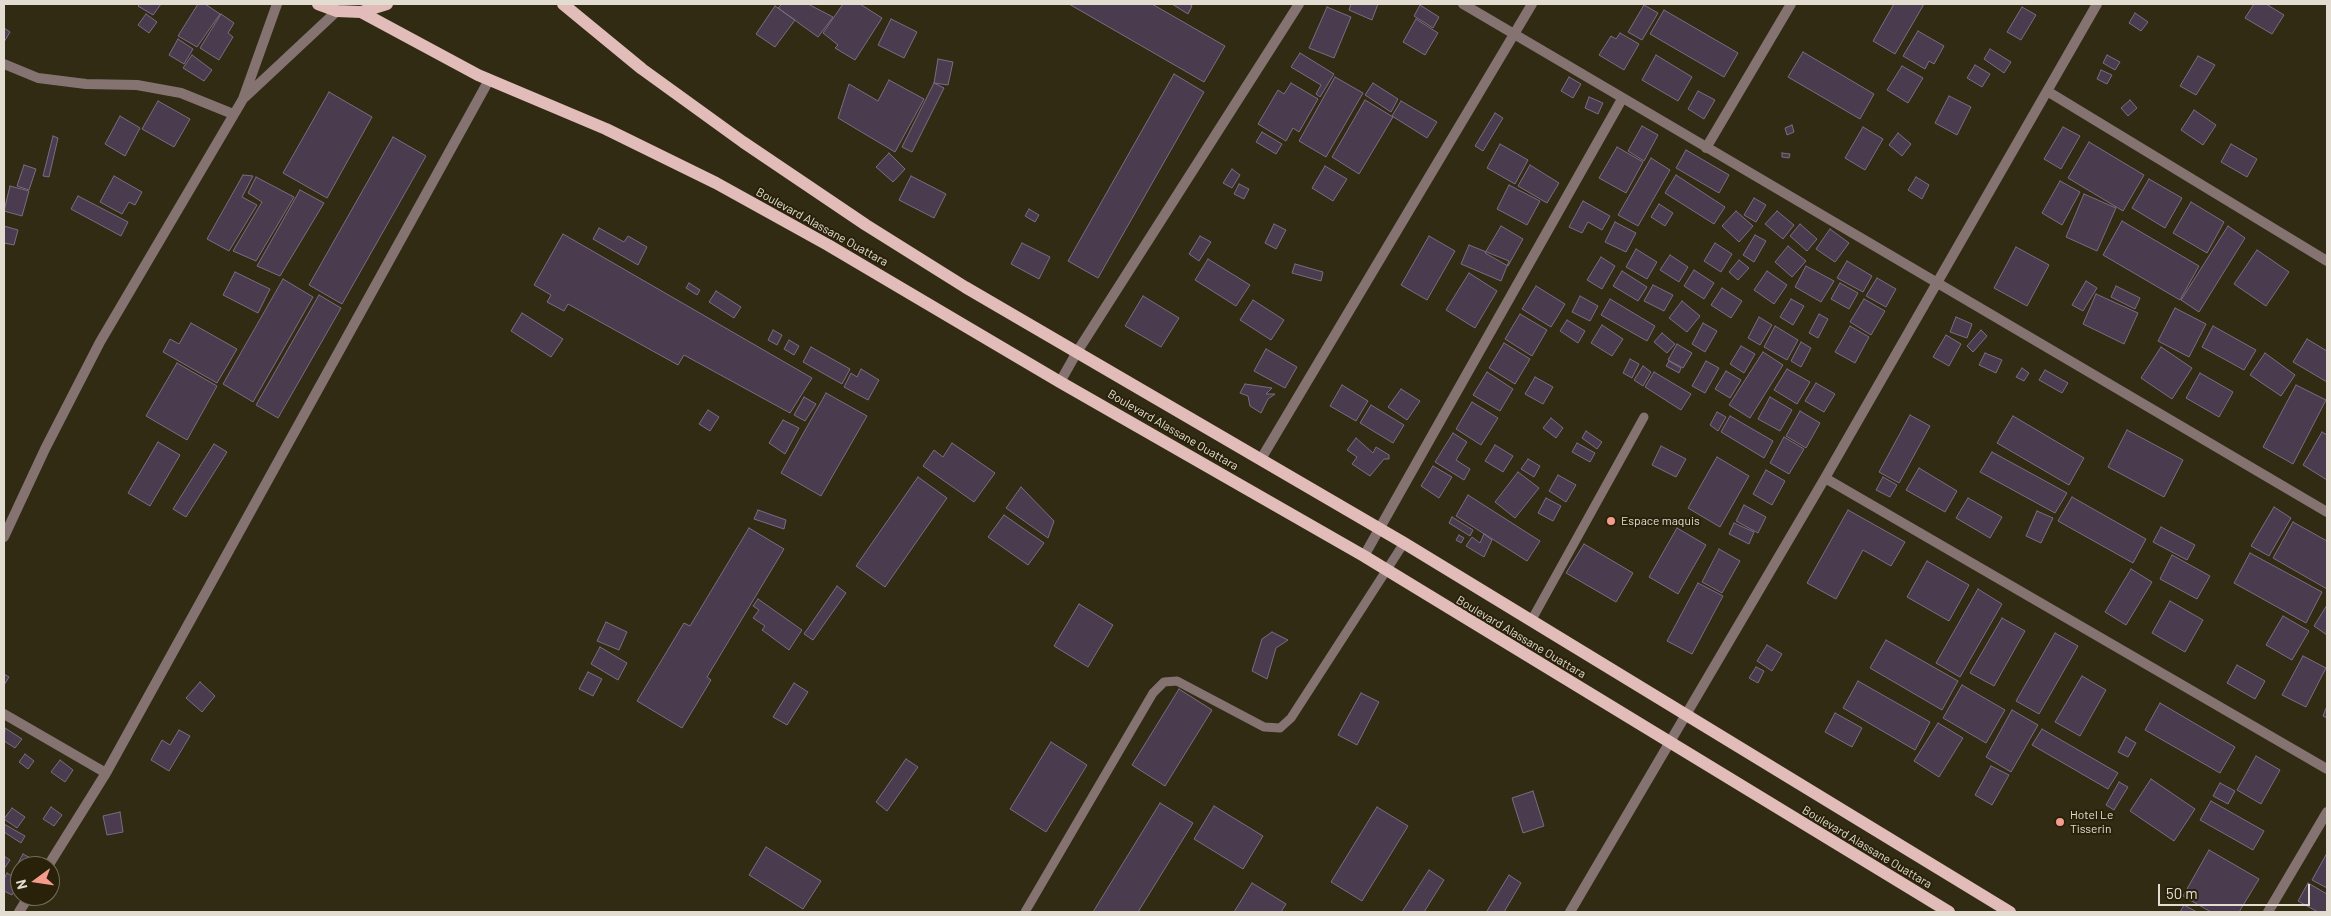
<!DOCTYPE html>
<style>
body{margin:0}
#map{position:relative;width:2331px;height:916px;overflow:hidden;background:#322b14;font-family:Barlow,sans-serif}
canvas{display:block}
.frame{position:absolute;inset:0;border:5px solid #e2ddd0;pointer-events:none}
.north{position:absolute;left:10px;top:856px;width:50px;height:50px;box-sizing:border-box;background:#29210a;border:1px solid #736c59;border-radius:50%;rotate:256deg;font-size:14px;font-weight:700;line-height:20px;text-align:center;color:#e2ddd0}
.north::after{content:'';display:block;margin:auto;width:18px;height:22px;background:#f49d8d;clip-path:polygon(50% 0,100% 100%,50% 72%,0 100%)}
.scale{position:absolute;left:2158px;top:884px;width:152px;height:22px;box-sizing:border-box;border:2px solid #e2ddd0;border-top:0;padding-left:6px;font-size:15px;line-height:18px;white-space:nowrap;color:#e2ddd0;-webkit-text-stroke:4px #29210a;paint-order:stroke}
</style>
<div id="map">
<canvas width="2331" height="916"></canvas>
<div class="frame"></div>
<div class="north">N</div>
<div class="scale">50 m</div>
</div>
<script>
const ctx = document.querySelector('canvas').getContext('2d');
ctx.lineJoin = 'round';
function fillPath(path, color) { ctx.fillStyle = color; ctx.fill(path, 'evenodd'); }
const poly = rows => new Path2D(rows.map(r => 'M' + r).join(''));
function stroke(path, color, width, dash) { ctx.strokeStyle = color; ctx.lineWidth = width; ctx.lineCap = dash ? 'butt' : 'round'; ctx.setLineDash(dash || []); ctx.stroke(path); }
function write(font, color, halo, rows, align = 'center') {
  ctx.font = font + ' Barlow,sans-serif'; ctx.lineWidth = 4; ctx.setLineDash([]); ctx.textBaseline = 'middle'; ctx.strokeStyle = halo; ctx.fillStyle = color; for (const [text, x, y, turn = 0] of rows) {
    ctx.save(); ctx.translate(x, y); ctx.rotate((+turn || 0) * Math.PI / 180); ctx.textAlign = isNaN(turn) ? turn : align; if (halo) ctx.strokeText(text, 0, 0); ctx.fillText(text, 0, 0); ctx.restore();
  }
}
const building = poly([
 [140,4,161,4,153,15,138,6,140,4],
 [198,4,205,4,220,14,197,47,178,36,198,4],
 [782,4,808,4,833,17,818,37,778,8,782,4],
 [843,4,860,4,882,18,855,60,835,48,838,45,823,33,843,4],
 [1069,4,1152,4,1225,46,1204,82,1069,4],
 [1172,4,1189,4,1192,6,1188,14,1172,4],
 [1351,4,1378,4,1372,20,1349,10,1351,4],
 [1894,4,1924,4,1895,54,1873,41,1894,4],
 [2254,4,2266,4,2284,15,2272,34,2245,18,2254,4],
 [1420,5,1439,17,1433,28,1414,16,1420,5],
 [1644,5,1658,13,1642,40,1628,32,1644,5],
 [775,6,795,20,775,47,756,34,775,6],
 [1327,7,1351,17,1334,58,1309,48,1327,7],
 [2022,7,2036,15,2021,40,2007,32,2022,7],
 [1664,10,1738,53,1724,77,1650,34,1664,10],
 [2135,13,2148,22,2141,31,2129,23,2135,13],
 [146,14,157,22,149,33,138,25,146,14],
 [221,14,234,23,228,33,233,37,219,60,200,48,221,14],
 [891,19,917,32,904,58,878,45,891,19],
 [1416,19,1438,33,1425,55,1403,42,1416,19],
 [4,28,10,32,4,42,4,28],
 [1918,31,1944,46,1934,64,1929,61,1925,69,1903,56,1918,31],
 [1620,33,1639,44,1624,70,1599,55,1611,36,1616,39,1620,33],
 [178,39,193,49,184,64,169,55,178,39],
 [1990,49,2011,62,2004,73,1984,59,1990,49],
 [1803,52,1874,94,1860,119,1788,77,1803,52],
 [1300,53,1334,74,1320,97,1316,94,1321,85,1291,67,1300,53],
 [192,55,212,70,204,81,183,68,192,55],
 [1656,55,1692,77,1678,101,1642,80,1656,55],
 [2107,55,2120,62,2115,70,2103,63,2107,55],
 [2198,56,2215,65,2196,95,2180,86,2198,56],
 [938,59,953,62,948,85,934,83,938,59],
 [1975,65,1990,74,1982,87,1967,78,1975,65],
 [1902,66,1923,78,1908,103,1887,90,1902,66],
 [2101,70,2112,75,2107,84,2097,79,2101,70],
 [1174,74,1204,92,1098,278,1068,261,1174,74],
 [1335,77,1363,93,1326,157,1299,141,1335,77],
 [1569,77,1581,84,1573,98,1561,91,1569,77],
 [889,80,924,99,895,152,838,118,849,84,878,101,889,80],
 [934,83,944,88,912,152,902,147,934,83],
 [1291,83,1318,99,1299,132,1293,128,1286,141,1258,124,1278,90,1284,94,1291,83],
 [1373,83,1398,99,1391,112,1365,95,1373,83],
 [1698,91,1715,100,1704,119,1688,109,1698,91],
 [329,92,372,117,327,198,283,173,329,92],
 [1949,96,1971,107,1957,135,1935,123,1949,96],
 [1589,97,1603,103,1598,114,1585,108,1589,97],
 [1365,100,1393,117,1359,174,1332,157,1365,100],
 [2130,100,2137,108,2128,116,2121,108,2130,100],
 [158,101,190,119,174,147,142,129,158,101],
 [1401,101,1437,122,1427,138,1392,116,1401,101],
 [2194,110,2216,125,2203,145,2181,130,2194,110],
 [1495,113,1503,118,1483,151,1475,146,1495,113],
 [120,116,140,128,125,156,105,144,120,116],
 [1792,125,1794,132,1787,135,1785,128,1792,125],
 [1642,126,1658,135,1644,161,1628,151,1642,126],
 [1863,127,1883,139,1865,170,1845,158,1863,127],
 [2063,127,2080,136,2061,169,2044,159,2063,127],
 [1262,132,1282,144,1276,154,1256,142,1262,132],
 [1898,133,1911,144,1902,156,1889,145,1898,133],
 [53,136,58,138,49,177,43,176,53,136],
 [393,137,426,156,342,304,309,285,393,137],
 [2089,142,2144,175,2123,211,2068,178,2089,142],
 [1500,144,1528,160,1515,184,1487,168,1500,144],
 [2231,144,2257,159,2247,177,2221,162,2231,144],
 [1617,147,1643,162,1626,193,1599,178,1617,147],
 [1686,150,1729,175,1719,193,1676,168,1686,150],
 [889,153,905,169,893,182,876,167,889,153],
 [1782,153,1790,154,1789,158,1782,157,1782,153],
 [1651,158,1670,170,1638,226,1618,215,1651,158],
 [24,165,36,169,29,190,17,186,24,165],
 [1530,165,1559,183,1547,203,1518,186,1530,165],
 [1325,166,1347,179,1333,201,1312,188,1325,166],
 [1232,169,1240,175,1232,188,1223,183,1232,169],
 [243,175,253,176,242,197,257,205,229,251,207,239,243,175],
 [1676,175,1725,207,1714,224,1665,193,1676,175],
 [114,176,142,192,135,205,129,202,122,214,100,202,114,176],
 [911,176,946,194,934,218,899,200,911,176],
 [256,177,294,197,256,261,233,251,262,202,248,193,256,177],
 [1916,177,1929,185,1922,199,1908,190,1916,177],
 [2149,179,2182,198,2165,228,2132,208,2149,179],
 [2060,181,2080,192,2062,225,2042,213,2060,181],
 [1239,184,1249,189,1244,199,1234,194,1239,184],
 [1509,185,1540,201,1527,225,1497,209,1509,185],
 [10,186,29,191,22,216,4,211,10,186],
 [300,190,324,203,280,276,257,266,300,190],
 [2084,194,2116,208,2097,251,2066,237,2084,194],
 [78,196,128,222,121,236,71,209,78,196],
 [1754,198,1766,205,1756,222,1744,215,1754,198],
 [1583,201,1610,216,1602,230,1588,222,1582,233,1569,227,1583,201],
 [2191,202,2224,222,2207,253,2173,233,2191,202],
 [1659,204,1673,213,1665,226,1651,217,1659,204],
 [1029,209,1039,215,1035,222,1025,216,1029,209],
 [1736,211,1753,226,1739,242,1722,226,1736,211],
 [1777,211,1794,225,1783,239,1765,224,1777,211],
 [2122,221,2199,266,2180,300,2103,255,2122,221],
 [1615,222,1636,233,1626,252,1605,242,1615,222],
 [1274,224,1286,230,1276,249,1265,243,1274,224],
 [1800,224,1817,239,1807,251,1790,236,1800,224],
 [4,226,18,230,14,245,4,243,4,226],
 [1501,226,1523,239,1508,266,1485,253,1501,226],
 [2228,226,2245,238,2199,312,2181,300,2228,226],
 [599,228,624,242,628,236,647,247,638,265,593,239,599,228],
 [1830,229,1849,243,1835,262,1816,249,1830,229],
 [563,234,812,378,790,413,684,355,678,365,568,304,564,311,547,302,551,295,534,285,563,234],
 [1755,235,1766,241,1754,262,1743,255,1755,235],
 [1200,236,1211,242,1199,261,1189,254,1200,236],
 [1429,236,1455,251,1427,300,1401,285,1429,236],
 [1022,243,1050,257,1039,279,1011,264,1022,243],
 [1715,243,1732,254,1721,272,1704,261,1715,243],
 [1469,245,1509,261,1501,281,1461,264,1469,245],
 [1788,246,1806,261,1792,277,1775,262,1788,246],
 [2016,247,2049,265,2027,306,1994,288,2016,247],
 [1636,249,1657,262,1647,279,1626,267,1636,249],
 [2257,250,2289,272,2266,306,2234,284,2257,250],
 [1670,255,1688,267,1679,282,1660,270,1670,255],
 [1601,257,1615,266,1602,289,1587,280,1601,257],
 [1208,259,1250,285,1236,306,1195,280,1208,259],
 [1739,260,1749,268,1738,280,1729,272,1739,260],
 [1847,261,1872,276,1863,292,1837,278,1847,261],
 [1295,264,1323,272,1321,281,1292,273,1295,264],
 [1806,266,1834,281,1821,302,1795,287,1806,266],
 [1694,270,1714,283,1704,299,1684,286,1694,270],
 [1622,271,1647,287,1638,301,1613,286,1622,271],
 [1767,271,1787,285,1774,304,1754,290,1767,271],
 [235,272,270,289,258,313,223,295,235,272],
 [1469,273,1497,291,1475,328,1446,310,1469,273],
 [1877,278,1896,289,1886,307,1866,296,1877,278],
 [283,279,313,297,253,402,223,384,283,279],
 [2086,281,2097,288,2083,311,2072,305,2086,281],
 [689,283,700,290,697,295,686,288,689,283],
 [1840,283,1858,293,1849,309,1831,299,1840,283],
 [1653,285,1673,295,1664,311,1644,301,1653,285],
 [1536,286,1565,304,1551,327,1522,309,1536,286],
 [2116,286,2140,298,2135,309,2111,297,2116,286],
 [1722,288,1742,301,1731,318,1711,305,1722,288],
 [716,291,741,307,734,318,709,302,716,291],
 [2096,294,2138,313,2124,344,2083,324,2096,294],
 [319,295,341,308,278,418,256,405,319,295],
 [1143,296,1179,318,1161,347,1125,326,1143,296],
 [1580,296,1598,306,1590,321,1572,312,1580,296],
 [1610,299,1655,326,1647,341,1601,315,1610,299],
 [1791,299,1804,306,1793,325,1780,317,1791,299],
 [1864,299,1885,311,1871,335,1850,322,1864,299],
 [1253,300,1284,320,1271,340,1240,320,1253,300],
 [1682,301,1700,316,1687,332,1669,318,1682,301],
 [2175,308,2206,324,2189,357,2158,341,2175,308],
 [522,313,563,339,551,357,511,331,522,313],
 [1520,314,1547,330,1532,356,1505,339,1520,314],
 [1819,314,1828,319,1818,338,1809,333,1819,314],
 [1759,317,1772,325,1760,345,1748,338,1759,317],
 [1956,317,1972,324,1967,338,1950,332,1956,317],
 [1567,320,1585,331,1578,343,1560,331,1567,320],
 [191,323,237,349,217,383,163,352,170,339,179,344,191,323],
 [1703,323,1717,331,1705,352,1692,344,1703,323],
 [1602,325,1623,339,1612,356,1591,343,1602,325],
 [1775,326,1798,340,1787,360,1764,347,1775,326],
 [1850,326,1869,337,1855,363,1835,352,1850,326],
 [2213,326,2256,350,2244,370,2202,347,2213,326],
 [773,330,782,335,777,345,768,340,773,330],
 [1981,330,1987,336,1973,352,1967,346,1981,330],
 [1662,333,1675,344,1667,353,1654,342,1662,333],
 [1946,335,1961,344,1949,366,1933,357,1946,335],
 [2307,339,2327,351,2327,382,2293,362,2307,339],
 [789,340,799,346,794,355,784,349,789,340],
 [1801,342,1811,348,1801,367,1791,361,1801,342],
 [1504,343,1530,359,1515,384,1489,368,1504,343],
 [1677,344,1692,353,1683,368,1668,360,1677,344],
 [1741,346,1755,354,1744,373,1730,364,1741,346],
 [811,347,850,369,842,384,803,362,811,347],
 [2161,347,2192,368,2172,399,2141,378,2161,347],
 [1266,349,1297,367,1285,388,1254,371,1266,349],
 [1763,352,1783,365,1750,418,1729,405,1763,352],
 [1985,353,2002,360,1996,373,1979,365,1985,353],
 [2265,353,2295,375,2281,396,2250,375,2265,353],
 [1630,359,1639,364,1632,378,1623,373,1630,359],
 [1669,361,1681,368,1679,373,1666,366,1669,361],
 [1706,361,1719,368,1705,393,1692,386,1706,361],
 [177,363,217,386,187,440,146,416,177,363],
 [1643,366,1651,372,1643,386,1634,380,1643,366],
 [2022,368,2029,373,2024,381,2016,377,2022,368],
 [861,369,879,380,868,400,844,387,851,373,857,377,861,369],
 [1787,369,1810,382,1797,404,1774,390,1787,369],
 [2045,370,2068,383,2062,393,2039,380,2045,370],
 [1726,371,1741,380,1730,398,1715,389,1726,371],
 [1487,372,1513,389,1500,411,1473,395,1487,372],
 [1654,372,1691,394,1681,410,1645,387,1654,372],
 [2200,373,2233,392,2219,417,2186,398,2200,373],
 [1535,377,1553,387,1543,404,1525,394,1535,377],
 [1816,383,1835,394,1824,412,1805,401,1816,383],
 [1245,384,1272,388,1266,394,1275,394,1268,399,1261,413,1250,406,1248,396,1240,393,1245,384],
 [1342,385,1368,401,1356,421,1330,406,1342,385],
 [2296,385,2326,400,2293,464,2263,447,2296,385],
 [1401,389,1420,401,1407,420,1388,407,1401,389],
 [826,393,867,416,821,496,781,473,826,393],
 [804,397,816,404,805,421,794,415,804,397],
 [1770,397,1792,410,1780,431,1758,419,1770,397],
 [1472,402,1498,418,1481,445,1456,429,1472,402],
 [1371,405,1404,425,1393,443,1360,423,1371,405],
 [708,410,719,417,710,431,699,424,708,410],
 [1800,411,1820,423,1806,448,1786,436,1800,411],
 [1717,412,1726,417,1718,431,1710,425,1717,412],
 [1910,415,1930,426,1899,483,1879,472,1910,415],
 [1730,416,1773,441,1764,458,1721,432,1730,416],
 [2013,416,2084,458,2069,485,1997,443,2013,416],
 [1551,418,1563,428,1556,438,1543,428,1551,418],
 [783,420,799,428,785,454,769,443,783,420],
 [2127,430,2183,460,2164,497,2108,467,2127,430],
 [1586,431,1602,442,1597,449,1582,438,1586,431],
 [2322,432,2327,435,2327,480,2303,465,2322,432],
 [1453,433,1467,442,1456,460,1470,469,1464,480,1435,462,1453,433],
 [1784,437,1804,449,1789,474,1770,463,1784,437],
 [1356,438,1373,453,1376,447,1389,455,1389,459,1384,459,1370,476,1352,464,1357,457,1347,450,1356,438],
 [158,442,180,455,150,506,128,493,158,442],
 [952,443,995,473,974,502,923,466,934,450,943,457,952,443],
 [1577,443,1595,453,1590,462,1572,452,1577,443],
 [214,444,227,452,186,517,173,509,214,444],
 [1495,445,1513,456,1503,472,1485,461,1495,445],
 [1661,446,1686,459,1676,477,1652,465,1661,446],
 [1992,452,2067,493,2055,513,1980,472,1992,452],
 [1717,457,1749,476,1720,527,1688,508,1717,457],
 [1528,459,1540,466,1534,477,1521,469,1528,459],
 [1433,466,1452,477,1439,498,1421,486,1433,466],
 [1919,468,1957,491,1945,512,1906,490,1919,468],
 [1766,470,1785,481,1772,505,1753,494,1766,470],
 [1518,472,1539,488,1515,518,1495,502,1518,472],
 [1558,475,1576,485,1566,502,1549,491,1558,475],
 [918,477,947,498,885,587,856,566,918,477],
 [1883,477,1897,485,1890,497,1876,490,1883,477],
 [1021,487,1054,521,1048,538,1006,508,1021,487],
 [1468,495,1540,541,1527,561,1456,516,1468,495],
 [2072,497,2146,539,2133,563,2058,521,2072,497],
 [1546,498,1561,506,1553,521,1538,513,1546,498],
 [1968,498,2002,517,1990,538,1956,518,1968,498],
 [1744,505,1766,517,1758,533,1736,521,1744,505],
 [2274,507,2291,518,2269,556,2251,546,2274,507],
 [758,510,786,520,784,529,754,519,758,510],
 [1848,510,1905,542,1891,566,1863,550,1836,599,1807,583,1848,510],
 [2037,511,2053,518,2041,543,2026,536,2037,511],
 [1004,515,1044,543,1028,565,988,537,1004,515],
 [1452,517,1473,530,1470,536,1449,523,1452,517],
 [2293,522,2327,541,2327,589,2273,558,2293,522],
 [1734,523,1754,532,1749,544,1729,534,1734,523],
 [2161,527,2195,545,2187,560,2153,542,2161,527],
 [749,528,784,549,707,677,711,680,682,728,637,701,684,623,690,626,749,528],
 [1677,528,1706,545,1678,594,1649,577,1677,528],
 [1484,534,1492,540,1484,557,1466,546,1472,537,1480,543,1484,534],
 [1459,535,1464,538,1461,543,1456,540,1459,535],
 [1584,544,1633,573,1616,602,1566,573,1584,544],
 [1719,549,1740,561,1722,593,1702,582,1719,549],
 [2250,553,2322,592,2306,623,2234,583,2250,553],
 [2172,555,2210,576,2197,599,2160,579,2172,555],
 [1927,561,1969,585,1949,621,1907,597,1927,561],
 [2131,569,2152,582,2126,625,2105,612,2131,569],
 [1698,583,1723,596,1692,654,1667,641,1698,583],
 [837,586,846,593,813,640,804,634,837,586],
 [1978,589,2002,604,1960,677,1936,663,1978,589],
 [758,599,802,630,789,650,762,630,765,626,753,618,759,610,753,606,758,599],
 [2170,601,2203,620,2185,652,2152,633,2170,601],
 [1079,604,1113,625,1088,667,1054,646,1079,604],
 [2327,605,2327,635,2314,626,2327,605],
 [2283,616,2309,631,2292,660,2266,645,2283,616],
 [2002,618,2025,631,1994,686,1970,673,2002,618],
 [606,622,627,632,619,650,597,641,606,622],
 [1272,632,1288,640,1276,648,1267,679,1252,671,1262,639,1272,632],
 [2055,633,2078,646,2039,714,2016,701,2055,633],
 [1886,640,1958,681,1942,710,1870,668,1886,640],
 [1767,645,1782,654,1772,671,1757,661,1767,645],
 [600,647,627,663,618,680,591,664,600,647],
 [2303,656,2326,668,2306,707,2282,695,2303,656],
 [2237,665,2265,681,2255,699,2227,683,2237,665],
 [1756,667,1764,671,1758,683,1749,678,1756,667],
 [588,672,602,679,593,696,579,689,588,672],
 [4,674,9,677,4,685,4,674],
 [2082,676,2106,690,2080,736,2055,722,2082,676],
 [1858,681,1930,722,1915,750,1843,708,1858,681],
 [200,682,215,696,202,712,186,698,200,682],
 [794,683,808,692,787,725,773,717,794,683],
 [1962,685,2005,710,1986,743,1943,718,1962,685],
 [1179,689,1212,710,1165,786,1132,765,1179,689],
 [1361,693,1379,702,1357,745,1338,735,1361,693],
 [2160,703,2235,747,2220,773,2145,730,2160,703],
 [2327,706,2327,718,2323,716,2327,706],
 [2012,710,2038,725,2011,772,1986,757,2012,710],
 [1835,713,1862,728,1852,747,1825,732,1835,713],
 [1938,723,1963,738,1939,777,1914,761,1938,723],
 [5,728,22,739,15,748,4,741,5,728],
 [2042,729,2118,773,2108,789,2032,745,2042,729],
 [179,730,190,736,169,771,151,760,162,740,170,745,179,730],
 [2126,737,2136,743,2128,757,2118,752,2126,737],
 [1051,742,1087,765,1046,832,1010,809,1051,742],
 [25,754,34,761,28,769,19,762,25,754],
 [2256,756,2280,770,2261,804,2237,790,2256,756],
 [906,759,918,767,887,811,876,802,906,759],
 [60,760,73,770,65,782,51,772,60,760],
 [1991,766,2009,775,1992,805,1975,795,1991,766],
 [2151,779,2195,809,2174,841,2130,811,2151,779],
 [2119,782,2128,787,2114,810,2106,805,2119,782],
 [2220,783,2235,791,2228,804,2213,796,2220,783],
 [1533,791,1544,826,1523,833,1512,798,1533,791],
 [2211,801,2264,831,2253,850,2200,820,2211,801],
 [1160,803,1193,823,1138,912,1093,912,1160,803],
 [1214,806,1263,836,1243,869,1194,839,1214,806],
 [51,807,62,815,54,826,43,819,51,807],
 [1377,807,1408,826,1362,901,1331,882,1377,807],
 [12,808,25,817,17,828,4,819,12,808],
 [120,812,123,832,107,835,103,816,120,812],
 [4,824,25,836,21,843,4,832,4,824],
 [766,847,821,881,803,909,749,875,766,847],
 [2209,850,2259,879,2239,912,2211,912,2183,896,2209,850],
 [2327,853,2327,888,2312,880,2327,853],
 [23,854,34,860,31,866,20,866,20,869,16,867,23,854],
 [4,856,10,860,4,869,4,856],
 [1429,870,1444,880,1424,912,1402,912,1429,870],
 [7,873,20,881,12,895,4,891,4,879,7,873],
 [1509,875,1521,883,1504,912,1489,912,1487,911,1509,875],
 [1252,883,1286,904,1281,912,1234,912,1252,883],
 [2308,883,2327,894,2327,912,2318,912,2298,901,2308,883],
 [2184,905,2197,912,2180,912,2184,905]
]);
const service = poly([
 [1531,621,1644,417],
 [1025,912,1153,693,1164,682,1177,681,1264,727,1280,728,1291,718,1404,543]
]);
const minor = poly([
 [1463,4,2327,512],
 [4,64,38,78,86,84,137,85,181,93,233,114],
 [2047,91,2327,261],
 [1706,148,1791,4],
 [1060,382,1077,352,1299,4],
 [1261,459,1532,4],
 [1825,478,2327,769],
 [1364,556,1622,99],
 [4,714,106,773],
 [48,866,106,773,489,80],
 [19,912,29,896],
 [1570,912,1825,478,2097,4],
 [2268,912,2327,812]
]);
const tertiary = poly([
 [245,97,337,11],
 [4,537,45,449,100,342,243,99,277,4]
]);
const primary = poly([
 [318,4,337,11,361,12,387,4],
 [563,4,642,69,743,142,866,225,965,287,1404,543,2010,912],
 [361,12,478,75,606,129,716,183,828,245,1060,382,1364,556,1949,912]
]);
const markers = [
 [1611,521,5,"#f49d8d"],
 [2060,822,5,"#f49d8d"]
];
const streetNames = [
 ["Boulevard Alassane Ouattara",822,227,29],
 ["Boulevard Alassane Ouattara",1173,430,30],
 ["Boulevard Alassane Ouattara",1521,637,31],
 ["Boulevard Alassane Ouattara",1867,847,31]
];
const poiNames = [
 ["Espace maquis",1621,521],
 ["Hotel Le",2070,815],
 ["Tisserin",2070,829]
];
fillPath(building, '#4a3b4f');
stroke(building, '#7b6c82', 1);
stroke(service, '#857372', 9);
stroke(minor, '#857372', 10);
stroke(tertiary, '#857372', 10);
stroke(primary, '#e1bcb8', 12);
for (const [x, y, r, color] of markers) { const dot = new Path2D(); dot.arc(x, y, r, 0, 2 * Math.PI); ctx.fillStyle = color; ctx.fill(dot); stroke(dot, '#29210a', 2); }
write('12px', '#e2ddd0', '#29210a', streetNames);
write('12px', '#e2ddd0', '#29210a', poiNames, 'left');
</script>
